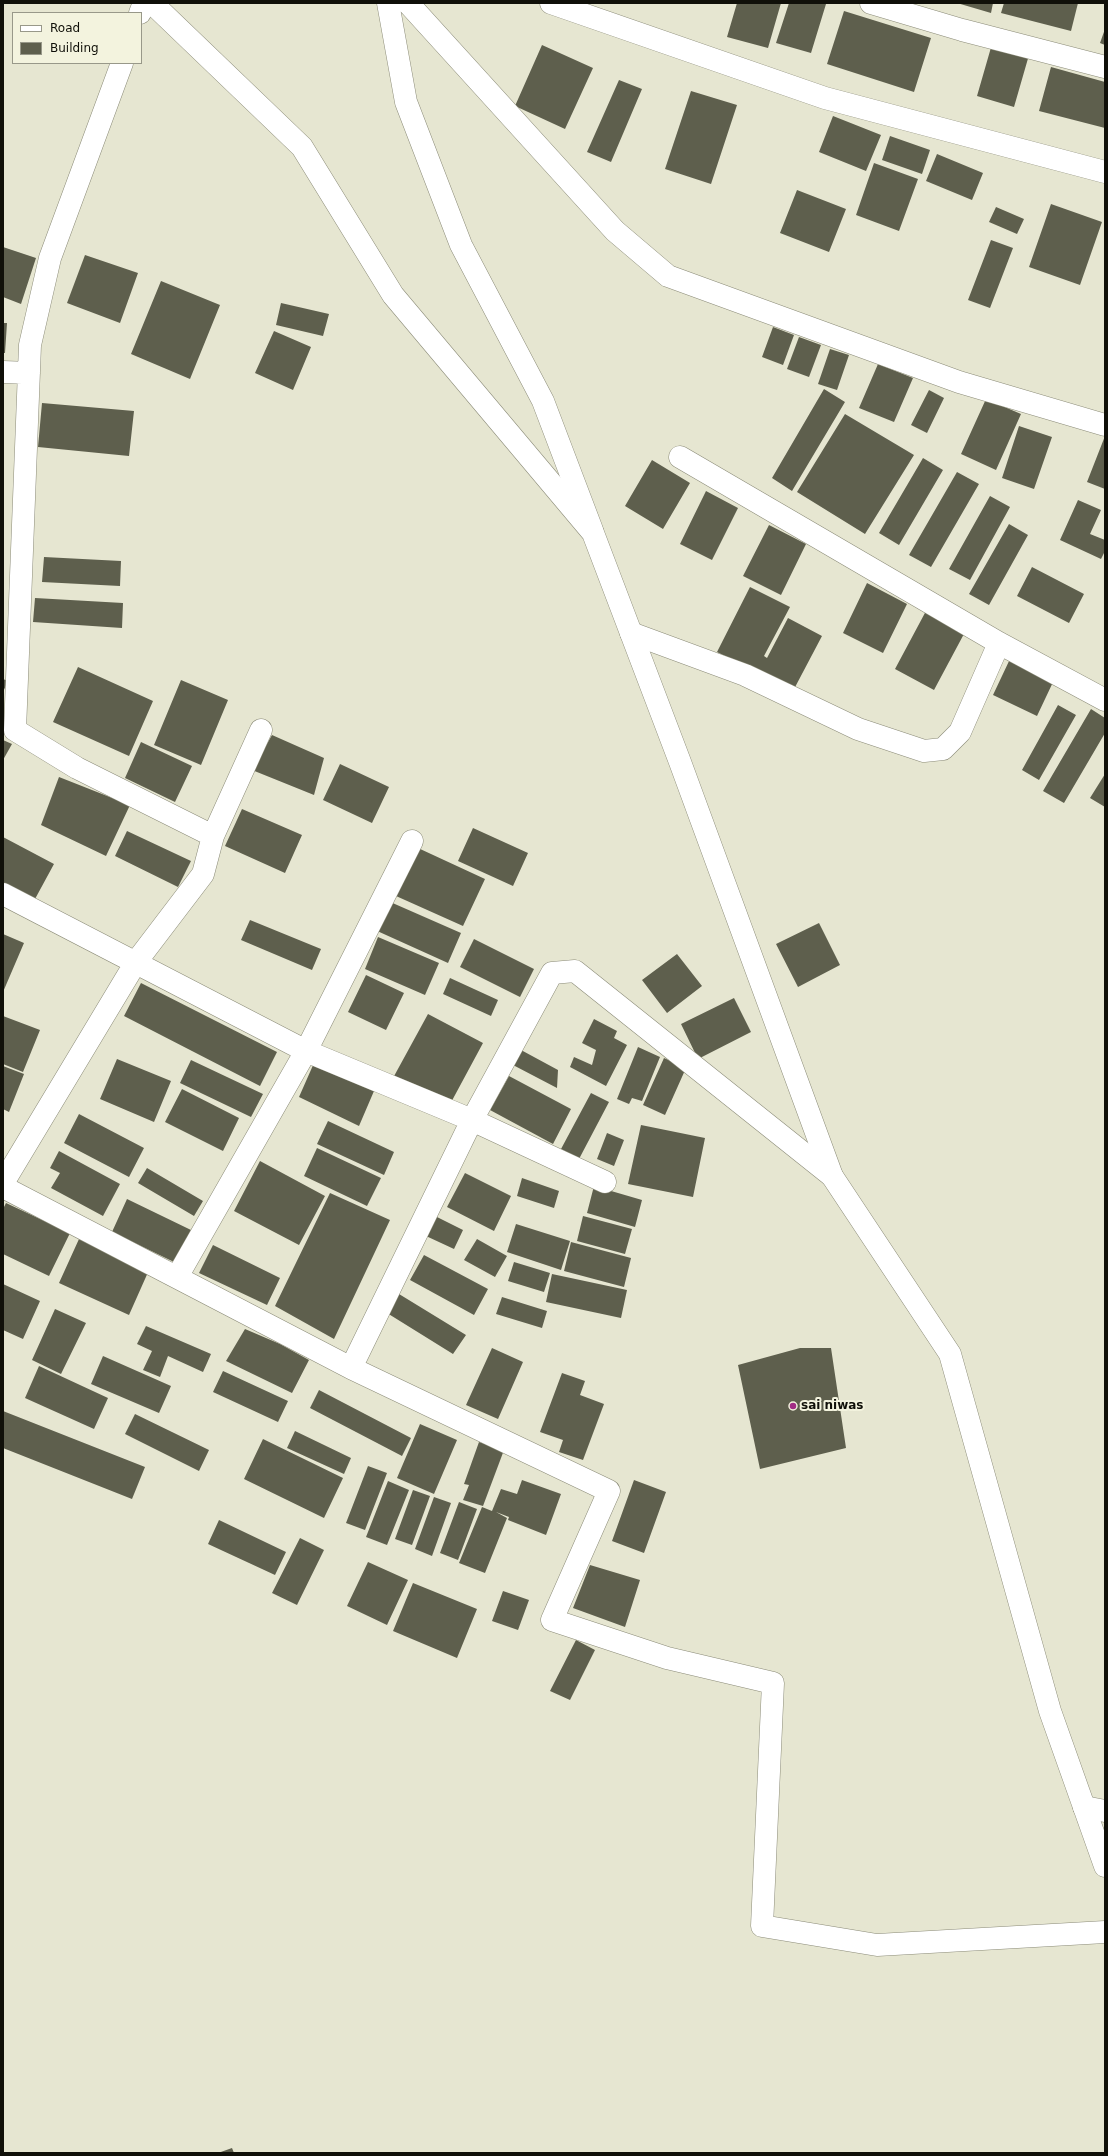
<!DOCTYPE html>
<style>
body{margin:0}
#map{position:relative;width:1108px;height:2156px;overflow:hidden;background:#e6e6d1;font-family:"DejaVu Sans",sans-serif}
canvas{display:block}
.frame{position:absolute;inset:0;border:4px solid #101009;pointer-events:none}
.legend{position:absolute;left:12px;top:12px;width:130px;height:52px;box-sizing:border-box;background:#f3f3de;border:1px solid #989889;margin:0;padding:5px 7px;list-style:none;font-size:12px;color:#101009}
.legend li{display:flex;align-items:center;gap:8px;height:20px}
.legend b{width:20px;border:1px solid #989889}
</style>
<div id="map">
<canvas width="1108" height="2156"></canvas>
<div class="frame"></div>
<ul class="legend">
<li><b style="height:5px;background:#fff"></b>Road</li>
<li><b style="height:11px;background:#5e5f4d"></b>Building</li>
</ul>
</div>
<script>
const ctx = document.querySelector('canvas').getContext('2d');
ctx.lineJoin = 'round';
function fillPath(path, color) { ctx.fillStyle = color; ctx.fill(path, 'evenodd'); }
const poly = rows => new Path2D(rows.map(r => 'M' + r).join(''));
function stroke(path, color, width, dash) { ctx.strokeStyle = color; ctx.lineWidth = width; ctx.lineCap = dash ? 'butt' : 'round'; ctx.setLineDash(dash || []); ctx.stroke(path); }
function write(font, color, halo, rows, align = 'center') {
  ctx.font = font + ' "DejaVu Sans",sans-serif'; ctx.lineWidth = 4; ctx.setLineDash([]); ctx.textBaseline = 'middle'; ctx.strokeStyle = halo; ctx.fillStyle = color; for (const [text, x, y, turn = 0] of rows) {
    ctx.save(); ctx.translate(x, y); ctx.rotate((+turn || 0) * Math.PI / 180); ctx.textAlign = isNaN(turn) ? turn : align; if (halo) ctx.strokeText(text, 0, 0); ctx.fillText(text, 0, 0); ctx.restore();
  }
}
const building = poly([
 [737,3,781,3,768,48,727,37],
 [789,3,826,4,811,53,776,43],
 [957,3,993,3,991,13],
 [1004,3,1078,3,1071,31,1001,13],
 [844,11,931,38,914,92,827,64],
 [1105,29,1105,45,1100,43],
 [992,44,1029,55,1014,107,977,96],
 [542,45,593,68,565,129,515,106],
 [1051,67,1105,82,1105,128,1039,111],
 [619,80,642,89,611,162,587,152],
 [691,91,737,105,711,184,665,169],
 [833,116,881,135,866,171,819,152],
 [890,136,930,150,922,174,882,160],
 [937,154,983,173,972,200,926,181],
 [874,163,918,179,899,231,856,215],
 [797,190,846,209,829,252,780,233],
 [1051,204,1102,222,1080,285,1029,267],
 [996,207,1024,219,1017,234,989,222],
 [991,240,1013,248,990,308,968,300],
 [3,247,36,258,21,304,3,297],
 [85,255,138,273,120,323,67,303],
 [161,281,220,305,190,379,131,354],
 [281,303,329,314,323,336,276,325],
 [3,323,7,323,5,353,3,353],
 [773,327,794,335,783,365,762,357],
 [274,331,311,347,293,390,255,373],
 [799,337,821,345,809,377,787,369],
 [830,349,849,355,837,390,818,384],
 [878,364,913,378,894,422,859,408],
 [824,389,845,402,792,491,772,478],
 [929,390,944,398,927,433,911,425],
 [986,399,1021,414,996,470,961,454],
 [42,403,134,411,129,456,38,447],
 [845,414,914,455,865,534,797,492],
 [1019,426,1052,437,1034,489,1002,478],
 [1105,436,1105,489,1087,482],
 [923,458,943,470,899,545,879,533],
 [652,460,690,483,663,529,625,506],
 [957,472,979,484,931,567,909,555],
 [706,491,738,508,712,560,680,544],
 [990,496,1010,507,970,580,949,569],
 [1078,500,1101,510,1090,534,1105,540,1105,551,1101,559,1060,540],
 [1009,524,1028,535,989,605,969,594],
 [769,525,806,544,781,595,743,576],
 [44,557,121,561,120,586,42,582],
 [1032,567,1084,594,1069,623,1017,596],
 [867,583,907,604,883,653,843,633],
 [750,587,790,607,764,656,767,658,788,618,822,636,793,691,717,652],
 [35,598,123,603,122,628,33,622],
 [926,611,965,632,934,690,895,669],
 [1010,659,1054,680,1037,716,993,695],
 [78,667,153,701,129,756,53,722],
 [3,679,8,681,3,692],
 [181,680,228,700,201,765,154,745],
 [1058,705,1076,715,1039,780,1022,770],
 [1091,709,1105,718,1105,733,1064,803,1043,791],
 [272,735,324,758,314,795,252,770],
 [3,740,12,744,3,760],
 [141,742,192,766,175,802,125,778],
 [340,764,389,787,372,823,323,800],
 [1105,774,1105,807,1090,798],
 [59,777,130,805,106,856,41,825],
 [242,809,302,835,285,873,225,846],
 [473,828,528,853,513,886,458,861],
 [127,831,191,861,178,887,115,856],
 [3,837,54,864,35,899,3,883],
 [418,848,485,879,463,926,396,896],
 [388,901,461,933,448,963,375,930],
 [250,920,321,949,312,970,241,940],
 [819,923,840,965,798,987,776,944],
 [3,934,24,943,3,992],
 [378,937,439,963,425,995,365,969],
 [474,939,534,969,520,997,460,967],
 [677,954,702,986,667,1013,642,980],
 [366,975,404,993,386,1030,348,1012],
 [450,978,498,1000,491,1016,443,994],
 [141,983,277,1052,260,1086,124,1016],
 [734,998,751,1032,698,1059,681,1024],
 [428,1014,483,1043,448,1108,393,1078],
 [3,1016,40,1030,23,1072,3,1064],
 [594,1019,617,1031,614,1038,627,1045,606,1086,570,1067,574,1057,592,1065,596,1050,582,1043],
 [638,1047,660,1057,642,1101,632,1098,629,1104,617,1099],
 [521,1050,558,1070,557,1088,513,1065],
 [664,1058,686,1068,665,1115,643,1105],
 [117,1059,171,1081,154,1122,100,1099],
 [191,1060,263,1094,251,1117,180,1083],
 [314,1063,374,1091,359,1126,299,1097],
 [3,1066,24,1074,9,1112,3,1109],
 [509,1076,571,1109,553,1144,490,1110],
 [182,1089,239,1118,223,1151,165,1122],
 [591,1093,609,1102,579,1159,561,1149],
 [79,1114,144,1148,129,1177,64,1143],
 [328,1121,394,1152,384,1175,317,1144],
 [641,1125,705,1138,693,1197,628,1184],
 [607,1133,624,1140,614,1166,597,1159],
 [317,1148,381,1178,367,1206,304,1176],
 [59,1151,120,1184,103,1216,51,1188,60,1173,50,1168],
 [260,1161,325,1196,299,1245,234,1211],
 [147,1168,203,1201,194,1216,138,1183],
 [465,1173,511,1196,494,1231,447,1207],
 [522,1178,559,1191,554,1208,517,1196],
 [594,1186,642,1200,635,1227,587,1213],
 [330,1193,390,1220,334,1339,275,1306],
 [127,1199,191,1230,176,1263,112,1232],
 [6,1203,70,1233,49,1276,3,1254,3,1209],
 [435,1216,463,1230,454,1249,426,1236],
 [583,1216,632,1229,625,1254,577,1241],
 [516,1224,570,1241,561,1270,507,1252],
 [79,1239,149,1270,129,1315,59,1283],
 [477,1239,507,1256,495,1277,464,1260],
 [571,1242,631,1258,624,1287,564,1271],
 [213,1245,280,1278,267,1305,199,1273],
 [424,1255,488,1289,474,1315,410,1280],
 [514,1262,550,1273,544,1292,508,1281],
 [552,1274,627,1290,621,1318,546,1302],
 [3,1284,40,1301,23,1339,3,1330],
 [399,1294,466,1335,453,1354,387,1313],
 [502,1297,547,1311,542,1328,496,1314],
 [55,1309,86,1323,61,1374,32,1360],
 [146,1326,211,1354,203,1372,168,1356,160,1377,143,1370,152,1351,137,1344],
 [245,1329,280,1344,309,1360,292,1393,226,1361],
 [492,1348,523,1362,498,1419,466,1405],
 [800,1348,831,1348,846,1448,760,1469,738,1365],
 [103,1356,171,1386,159,1413,91,1384],
 [39,1366,108,1398,94,1429,25,1398],
 [223,1371,288,1401,278,1422,213,1392],
 [562,1373,585,1381,580,1395,604,1404,583,1460,559,1452,563,1440,540,1432],
 [319,1390,411,1438,402,1456,310,1408],
 [3,1411,145,1467,132,1499,3,1448],
 [135,1414,209,1450,199,1471,125,1434],
 [420,1424,457,1440,434,1494,397,1478],
 [295,1431,351,1458,344,1474,287,1448],
 [263,1439,343,1478,324,1518,244,1479],
 [479,1442,504,1450,483,1506,463,1500,469,1485,464,1484],
 [368,1466,387,1473,365,1530,346,1523],
 [522,1480,561,1494,546,1535,508,1520,509,1517,496,1512,507,1518,485,1573,459,1563,482,1507,492,1511,501,1489,517,1494],
 [634,1480,666,1492,644,1553,612,1541],
 [388,1481,409,1490,387,1545,366,1537],
 [413,1490,430,1496,412,1545,395,1539],
 [434,1497,451,1503,432,1556,415,1549],
 [459,1502,477,1509,458,1560,440,1553],
 [219,1520,286,1552,275,1575,208,1544],
 [300,1538,324,1550,297,1605,272,1593],
 [368,1562,408,1580,387,1625,347,1606],
 [590,1565,640,1580,625,1627,573,1608],
 [413,1583,477,1609,457,1658,393,1631],
 [503,1591,529,1600,518,1630,492,1621],
 [576,1640,595,1650,570,1700,550,1691],
 [232,2148,234,2153,218,2153]
]);
const street = poly([
 [388,3,406,102,461,245,543,401,592,530],
 [408,3,615,231,668,276,959,382,1105,425],
 [551,3,825,98,1105,172],
 [871,3,962,30,1105,67],
 [140,13,144,3],
 [122,63,50,258,30,345,15,730,77,768,213,836],
 [3,372,29,373],
 [680,457,999,643,1105,700],
 [631,633,745,675,858,729,924,751,943,749,960,732,999,643],
 [3,894,306,1051,472,1120,605,1182],
 [3,1183,136,962,203,874,213,836,261,730],
 [3,1187,351,1368,609,1491,552,1620,667,1658,773,1683,762,1926,877,1945,1105,1932],
 [177,1277,306,1051,412,841],
 [351,1368,472,1120,552,973,575,971,832,1176],
 [1084,1807,1105,1811]
]);
const secondary = poly([
 [152,3,302,147,393,295,593,533,680,762,832,1176,950,1354,1050,1711,1105,1866]
]);
const markers = [
 [793,1406,4,"#a22c85"]
];
const poiNames = [
 ["sai niwas",801,1406]
];
fillPath(building, '#5e5f4d');
stroke(street, '#8b8b78', 23);
stroke(secondary, '#8b8b78', 23);
stroke(street, '#fff', 22);
stroke(secondary, '#fff', 22);
for (const [x, y, r, color] of markers) { const dot = new Path2D(); dot.arc(x, y, r, 0, 2 * Math.PI); ctx.fillStyle = color; ctx.fill(dot); stroke(dot, '#f3f3de', 1.5); }
write('bold 12px', '#101009', '#f3f3de', poiNames, 'left');
</script>
